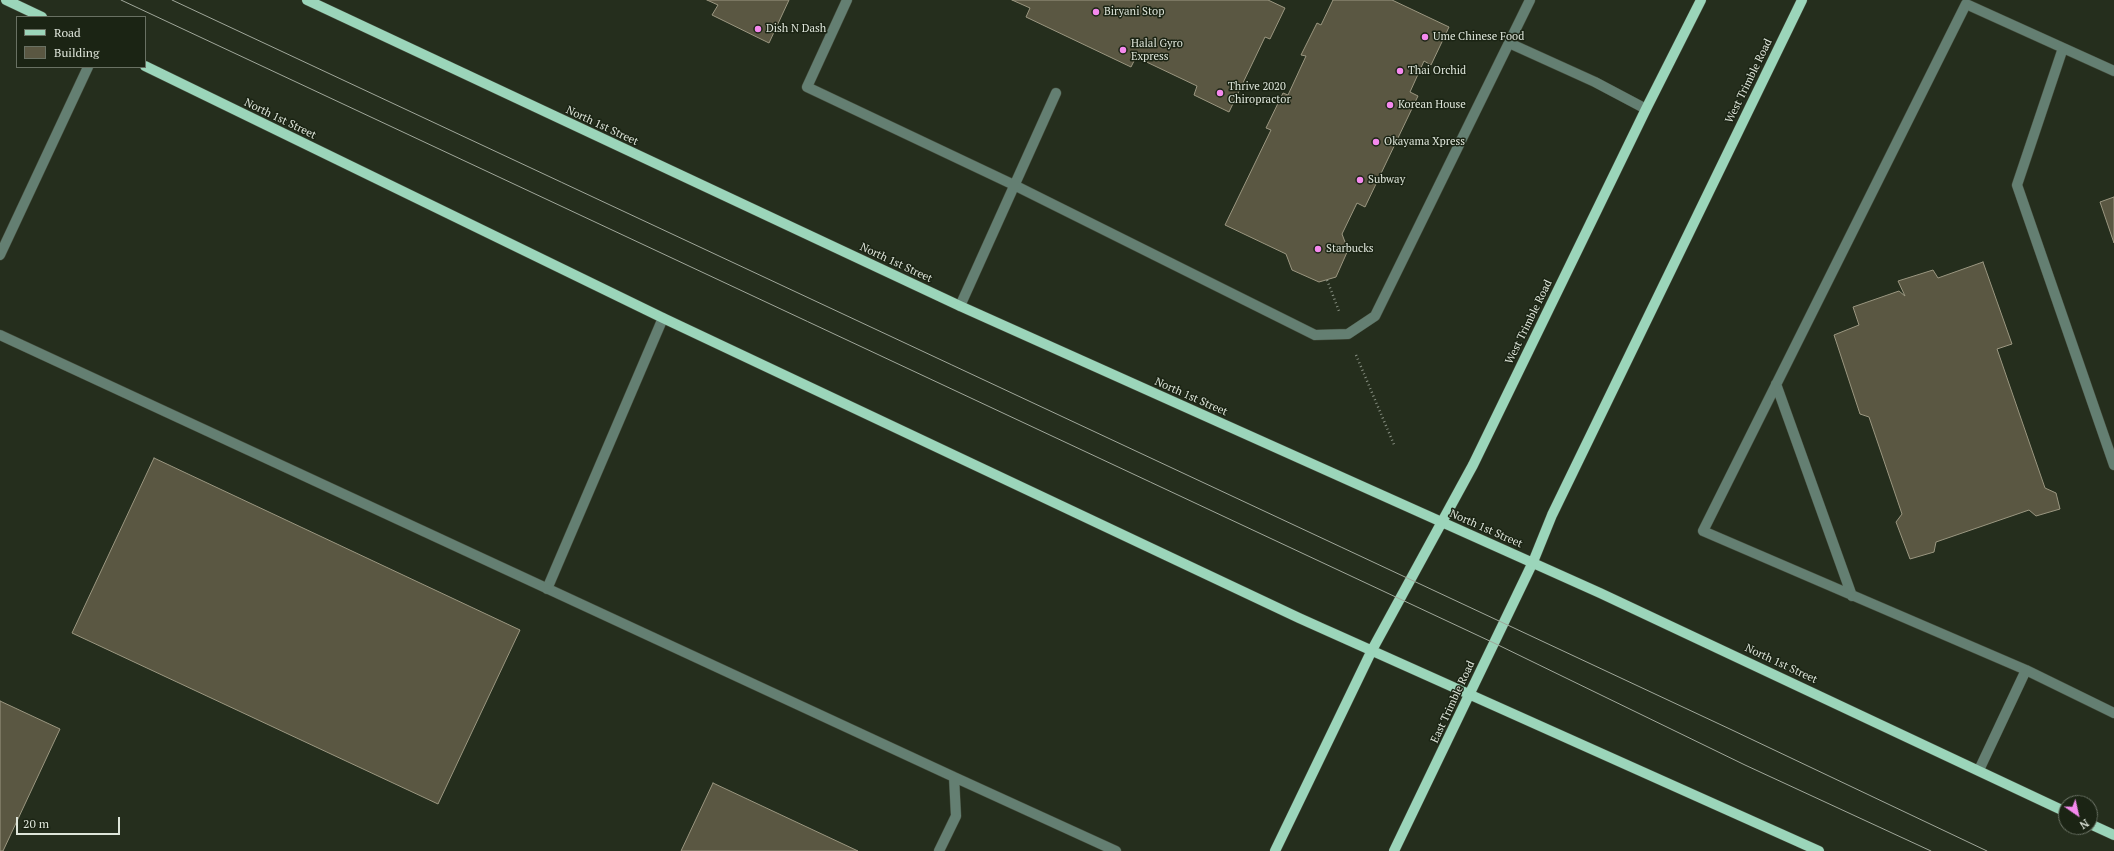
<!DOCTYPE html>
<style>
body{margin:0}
#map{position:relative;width:2114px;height:851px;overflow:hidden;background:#252e1d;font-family:"PT Serif",serif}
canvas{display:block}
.legend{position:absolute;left:16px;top:16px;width:130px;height:52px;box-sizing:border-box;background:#1b2414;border:1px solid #697163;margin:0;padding:5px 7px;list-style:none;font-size:12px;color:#dee5da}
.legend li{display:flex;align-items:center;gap:8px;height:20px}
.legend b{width:20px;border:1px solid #697163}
.north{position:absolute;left:2058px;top:795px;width:40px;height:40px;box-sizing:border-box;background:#1b2414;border:1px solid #697163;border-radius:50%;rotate:146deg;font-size:11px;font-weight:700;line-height:16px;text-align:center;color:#dee5da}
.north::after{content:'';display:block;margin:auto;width:14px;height:18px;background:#f589ee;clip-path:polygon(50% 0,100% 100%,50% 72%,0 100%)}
.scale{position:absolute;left:16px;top:817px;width:104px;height:18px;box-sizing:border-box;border:2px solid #dee5da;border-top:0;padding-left:5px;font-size:12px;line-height:14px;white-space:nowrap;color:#dee5da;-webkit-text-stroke:3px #1b2414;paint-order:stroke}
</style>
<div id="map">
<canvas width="2114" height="851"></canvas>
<ul class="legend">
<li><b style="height:5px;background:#9bd5ba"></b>Road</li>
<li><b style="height:11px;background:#5a5742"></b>Building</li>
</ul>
<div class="north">N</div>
<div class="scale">20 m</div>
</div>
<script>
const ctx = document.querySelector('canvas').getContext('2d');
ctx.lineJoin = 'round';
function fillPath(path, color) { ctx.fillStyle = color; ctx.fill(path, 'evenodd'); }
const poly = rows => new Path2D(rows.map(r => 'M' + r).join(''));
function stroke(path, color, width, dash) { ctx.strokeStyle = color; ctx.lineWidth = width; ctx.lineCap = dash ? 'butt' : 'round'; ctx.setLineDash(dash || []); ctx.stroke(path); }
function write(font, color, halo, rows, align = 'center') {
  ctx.font = font + ' "PT Serif",serif'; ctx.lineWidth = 3; ctx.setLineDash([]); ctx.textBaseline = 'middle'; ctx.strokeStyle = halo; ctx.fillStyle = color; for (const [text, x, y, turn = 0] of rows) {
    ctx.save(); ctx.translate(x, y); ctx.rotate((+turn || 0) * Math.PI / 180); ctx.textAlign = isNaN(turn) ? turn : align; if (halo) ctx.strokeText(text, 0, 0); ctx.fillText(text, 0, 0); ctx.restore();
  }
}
const building = poly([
 [707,0,789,0,769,43,712,15,718,5,707,0],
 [1012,0,1268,0,1285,8,1270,39,1265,37,1229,112,1194,95,1197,86,1136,57,1131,67,1026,17,1030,8,1012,0],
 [1333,0,1392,0,1449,27,1431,65,1424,61,1410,92,1418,96,1365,207,1357,203,1342,234,1348,250,1336,277,1319,282,1292,270,1286,254,1225,225,1271,130,1266,128,1283,93,1288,95,1306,56,1301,55,1317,23,1321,25,1333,0],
 [2114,197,2114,243,2100,202,2114,197],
 [1983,262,2012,344,1997,349,2045,488,2056,493,2060,509,2036,516,2029,510,1936,542,1934,552,1910,559,1896,522,1902,514,1869,417,1860,414,1834,335,1859,325,1853,307,1899,291,1905,296,1898,281,1933,270,1938,278,1983,262],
 [154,458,520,630,438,804,72,633,154,458],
 [0,701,60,729,3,851,0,851,0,701],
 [713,783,858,851,681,851,713,783]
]);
const path = poly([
 [1327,280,1339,311],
 [1356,355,1395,447]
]);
const minor = poly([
 [847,0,807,87,1014,185,1315,335,1348,334,1375,316,1530,0],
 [1509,43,1595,82,1646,109],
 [2063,48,2017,185,2114,465],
 [2114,71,1966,4,1703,531,2026,670,2114,713],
 [0,255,88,67],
 [960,306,1056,93],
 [0,335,954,777,956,816,939,851],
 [1776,384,1852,596],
 [547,589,663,318],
 [1979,770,2026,670],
 [954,777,1116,851]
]);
const major = poly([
 [6,0,42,17],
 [307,0,960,306,1600,593,2066,812],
 [145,66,663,318,1299,618,1819,851],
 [2090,824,2114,835],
 [1275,851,1372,650,1473,465,1646,109,1701,0],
 [1394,851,1533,562,1552,515,1802,0]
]);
const tram = poly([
 [121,0,1494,643,1745,765,1931,851],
 [172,0,1732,730,1987,851]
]);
const markers = [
 [1096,12,4,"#f589ee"],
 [758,29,4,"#f589ee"],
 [1425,37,4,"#f589ee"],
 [1123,50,4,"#f589ee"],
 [1400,71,4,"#f589ee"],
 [1220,93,4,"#f589ee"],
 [1390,105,4,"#f589ee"],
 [1376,142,4,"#f589ee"],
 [1360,180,4,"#f589ee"],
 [1318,249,4,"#f589ee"]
];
const poiNames = [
 ["Biryani Stop",1104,12],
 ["Dish N Dash",766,29],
 ["Ume Chinese Food",1433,37],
 ["Halal Gyro",1131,44],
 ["Express",1131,57],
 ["Thai Orchid",1408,71],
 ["Thrive 2020",1228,87],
 ["Chiropractor",1228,100],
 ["Korean House",1398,105],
 ["Okayama Xpress",1384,142],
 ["Subway",1368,180],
 ["Starbucks",1326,249]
];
const streetNames = [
 ["West Trimble Road",1749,81,-64],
 ["North 1st Street",280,119,26],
 ["North 1st Street",602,126,25],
 ["North 1st Street",896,263,25],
 ["West Trimble Road",1529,322,-64],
 ["North 1st Street",1191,397,24],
 ["North 1st Street",1486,529,24],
 ["North 1st Street",1781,664,25],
 ["East Trimble Road",1453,702,-65]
];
fillPath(building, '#5a5742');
stroke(building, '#9b9781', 1);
stroke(minor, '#434b3b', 11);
stroke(major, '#434b3b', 11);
stroke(path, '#878f81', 2.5, [1, 3]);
stroke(minor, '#647f72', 10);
stroke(major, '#9bd5ba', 10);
stroke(tram, '#a0a79a', 1);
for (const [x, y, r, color] of markers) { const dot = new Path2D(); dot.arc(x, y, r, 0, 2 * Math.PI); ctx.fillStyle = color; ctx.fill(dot); stroke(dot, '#1b2414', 1.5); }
write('11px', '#dee5da', '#1b2414', poiNames, 'left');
write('11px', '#dee5da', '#1b2414', streetNames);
</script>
